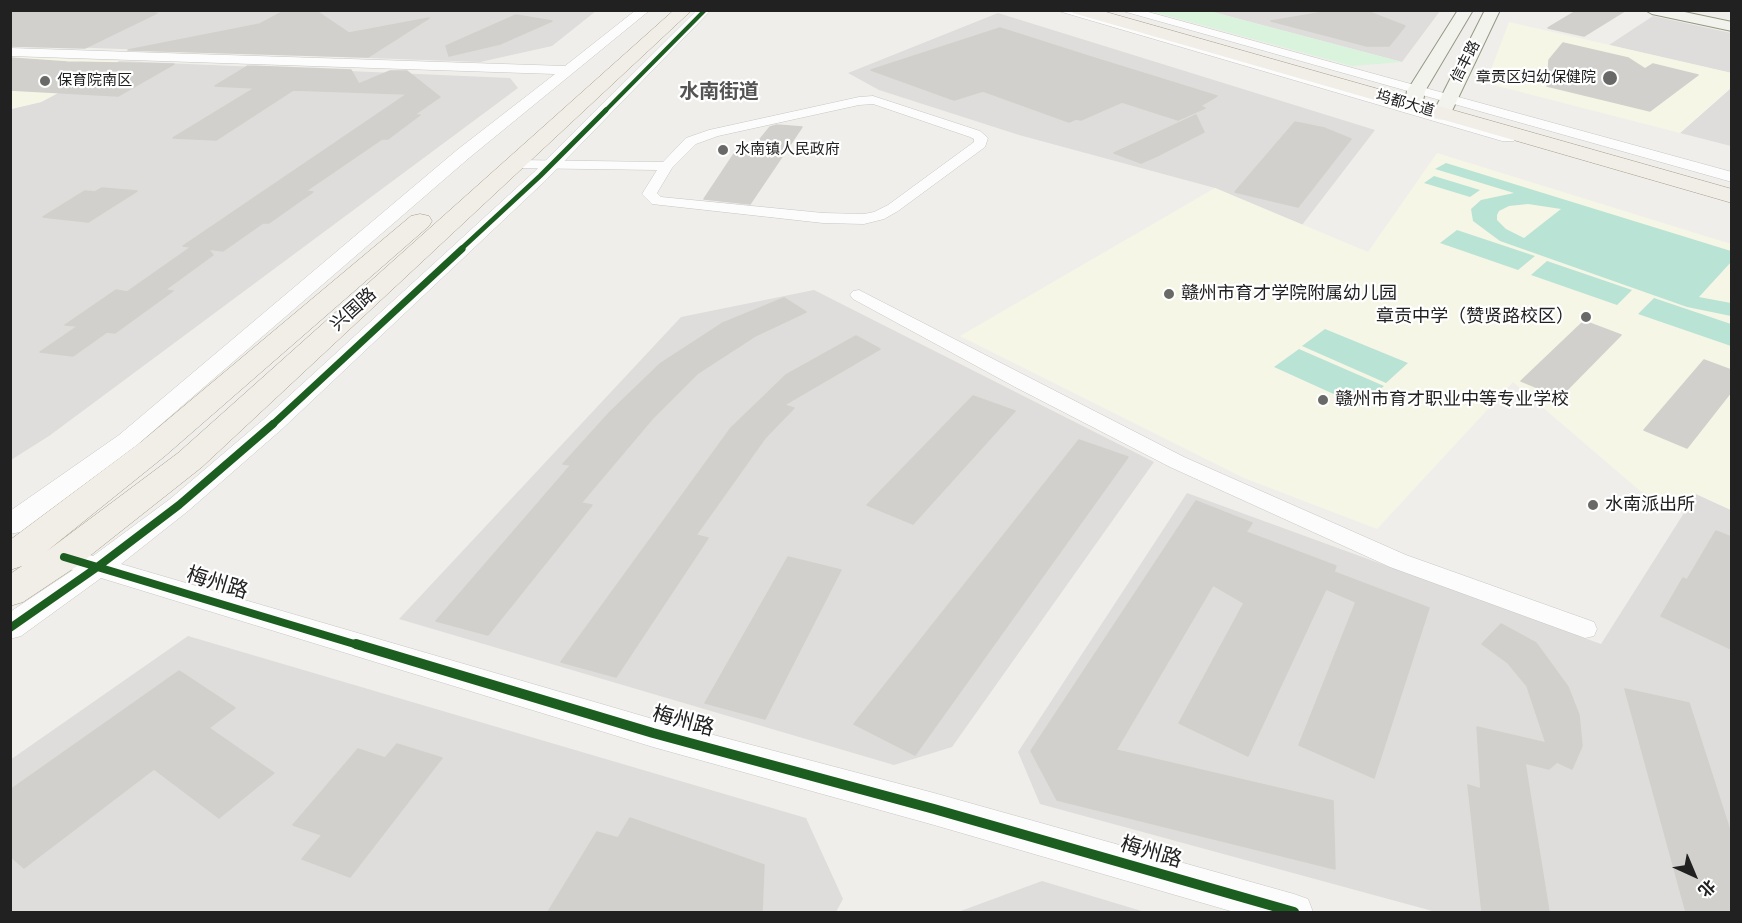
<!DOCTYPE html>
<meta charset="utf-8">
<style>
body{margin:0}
#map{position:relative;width:1742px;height:923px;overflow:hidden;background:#efeeea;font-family:"DM Sans","Noto Sans SC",sans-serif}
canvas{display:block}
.frame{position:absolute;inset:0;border:12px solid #212121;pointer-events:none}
.north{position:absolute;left:1664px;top:845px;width:60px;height:60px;-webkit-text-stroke:4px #fff;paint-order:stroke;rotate:136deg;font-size:16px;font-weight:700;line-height:24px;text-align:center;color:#212121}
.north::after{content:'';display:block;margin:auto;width:21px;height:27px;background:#212121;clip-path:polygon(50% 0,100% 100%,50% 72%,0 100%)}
</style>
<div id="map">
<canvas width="1742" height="923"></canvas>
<div class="frame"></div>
<div class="north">北</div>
</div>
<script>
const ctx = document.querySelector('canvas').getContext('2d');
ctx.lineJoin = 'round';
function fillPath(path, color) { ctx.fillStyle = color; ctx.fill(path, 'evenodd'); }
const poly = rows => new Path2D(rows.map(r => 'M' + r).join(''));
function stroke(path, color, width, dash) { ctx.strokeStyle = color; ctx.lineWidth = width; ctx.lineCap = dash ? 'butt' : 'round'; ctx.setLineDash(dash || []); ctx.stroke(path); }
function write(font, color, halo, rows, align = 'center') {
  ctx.font = font + ' "DM Sans","Noto Sans SC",sans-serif'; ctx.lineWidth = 4.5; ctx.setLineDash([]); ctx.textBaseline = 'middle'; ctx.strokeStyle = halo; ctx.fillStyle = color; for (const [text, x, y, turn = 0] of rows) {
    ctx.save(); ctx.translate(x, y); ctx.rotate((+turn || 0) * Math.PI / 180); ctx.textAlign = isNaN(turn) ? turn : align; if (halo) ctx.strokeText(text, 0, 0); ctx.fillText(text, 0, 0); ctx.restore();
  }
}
const residential = poly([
 [11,11,596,11,552,46,480,62,11,45],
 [1209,11,1440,11,1402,62],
 [998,13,1375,130,1302,225,1215,188,1019,135,879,90,848,73],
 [1653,16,1731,33,1731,73,1609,45],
 [119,61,510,78,518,88,49,436,11,460,11,109,41,102],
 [1731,88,1731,146,1680,133],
 [814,290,1154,462,952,747,894,765,399,619,681,317],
 [1187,493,1601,644,1696,494,1731,510,1731,912,1436,912,1040,804,1018,752],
 [188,636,806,818,843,899,836,912,11,912,10,760],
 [1042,881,1145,912,958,912]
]);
const education = poly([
 [1509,22,1732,73,1731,88,1680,133,1486,83],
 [11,57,119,61,41,102,11,109],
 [1437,153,1731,244,1731,510,1696,494,1685,511,1639,490,1513,382,1377,529,1244,478,960,336,1215,188,1368,252]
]);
const park = poly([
 [1150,11,1209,11,1402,62,1352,66]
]);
const pitch = poly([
 [1446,163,1731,251,1731,262,1699,297,1731,303,1731,316,1687,307,1500,241,1473,221,1471,209,1481,200,1514,193,1435,169],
 [1528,204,1561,209,1524,238,1506,229,1497,220,1497,215,1499,211,1509,206],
 [1434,176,1480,190,1470,197,1424,183],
 [1457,230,1535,256,1518,270,1440,243],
 [1547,261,1632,290,1617,305,1531,275],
 [1654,298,1731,324,1731,346,1638,314],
 [1325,329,1408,363,1386,383,1302,346],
 [1299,349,1384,386,1360,406,1274,367]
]);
const building = poly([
 [10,10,157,10,151,13,157,13,85,48,10,46,10,10],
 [286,10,315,10,349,33,429,18,368,57,128,50,260,24,286,10],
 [1336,10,1364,10,1405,26,1389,46,1367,46,1271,21,1336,10],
 [1578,10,1626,10,1584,36,1548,28,1578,10],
 [516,15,552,21,500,44,449,56,446,46,516,15],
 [1000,28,1091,57,1217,96,1200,106,1205,108,1178,120,1122,102,1081,120,1076,119,1069,122,983,91,954,100,871,70,1000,28],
 [1563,43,1628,58,1645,69,1653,64,1698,75,1650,111,1547,86,1549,60,1563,43],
 [10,58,67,62,174,64,118,96,10,90,10,58],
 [248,66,351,70,359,84,390,71,407,71,440,97,414,115,420,115,388,139,382,139,306,191,313,192,269,223,263,223,223,251,208,249,213,255,165,290,173,291,115,333,107,332,73,356,40,352,78,326,65,325,116,290,127,292,191,247,183,246,407,94,293,90,216,140,173,138,255,88,215,86,248,66],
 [1196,115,1204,132,1157,156,1141,163,1114,153,1196,115],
 [1295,122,1324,128,1351,139,1298,207,1235,192,1295,122],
 [777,125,802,127,750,204,704,199,738,148,752,149,770,127,777,125],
 [102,188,137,191,88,222,43,217,85,191,95,192,102,188],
 [784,298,806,312,755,336,698,373,652,419,581,503,592,505,488,635,436,621,571,465,563,464,610,412,660,364,723,323,784,298],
 [1584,321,1621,335,1560,397,1521,381,1584,321],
 [856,336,880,349,784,405,794,408,765,438,696,535,708,538,616,677,561,662,731,428,786,375,856,336],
 [1704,360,1731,370,1731,392,1687,448,1644,430,1704,360],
 [973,396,1015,411,913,524,867,505,973,396],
 [1079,440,1128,457,915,755,854,724,1079,440],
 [1196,501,1252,523,1246,532,1336,566,1334,572,1429,608,1374,778,1299,745,1356,602,1326,589,1248,756,1179,723,1244,603,1213,585,1116,750,1333,801,1335,869,1057,800,1031,751,1196,501],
 [1716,531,1731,537,1731,649,1661,616,1683,578,1687,580,1716,531],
 [788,557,841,570,765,719,705,703,788,557],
 [1501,624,1536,643,1568,687,1579,715,1582,746,1572,769,1557,762,1549,769,1525,763,1549,912,1482,912,1468,785,1481,789,1477,727,1546,743,1527,686,1508,663,1482,644,1501,624],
 [179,671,235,708,209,728,274,773,219,818,154,769,24,868,10,856,10,790,179,671],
 [1625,689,1689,703,1731,834,1731,912,1686,912,1625,689],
 [397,744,442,758,350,877,302,859,322,835,293,825,358,749,385,758,397,744],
 [630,818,764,865,762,912,548,912,597,832,618,838,630,818]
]);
const minor = poly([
 [873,96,980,131,988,138,985,147,898,211,884,219,864,224,823,223,652,204,642,194,657,170,516,168,509,164,516,160,663,162,686,138,709,130,859,97,873,96],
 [873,104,970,137,974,139,974,142,888,205,874,212,864,214,823,213,661,197,657,193,672,168,696,144,718,136,859,105,873,104],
 [859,290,1184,457,1406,555,1594,622,1597,629,1594,636,1585,638,1390,567,1170,467,1015,387,853,299,850,295,853,291,859,290]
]);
const tertiary = poly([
 [636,10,650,10,469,158,137,445,20,532,10,534,10,511,119,435,457,150,555,74,10,56,10,48,565,66,636,10],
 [697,10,711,10,546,180,282,429,188,511,121,564,653,719,934,793,1294,894,1308,899,1313,912,1234,912,934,825,653,747,101,578,21,636,10,639,10,612,73,570,54,564,50,557,54,550,64,547,93,556,170,499,264,419,534,172,697,10],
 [1055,10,1077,10,1514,135,1516,138,1514,141,1502,141,1055,10],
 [1119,10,1141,10,1732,172,1732,182,1119,10]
]);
const secondary = poly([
 [1458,10,1473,10,1425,91,1422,106,1419,110,1407,110,1404,106,1407,91,1458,10],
 [1485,10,1500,10,1450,115,1447,119,1441,120,1435,119,1432,115,1485,10],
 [1645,10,1675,10,1732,22,1732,31,1652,14,1645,10]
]);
const primary = poly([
 [674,10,692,10,202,467,77,566,23,602,10,606,10,574,22,566,10,570,10,540,141,442,411,216,420,214,429,216,432,221,429,226,165,456,47,551,178,453,674,10],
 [1071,10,1099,10,1732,189,1732,203,1073,13,1071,10]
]);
const cyclewayFar4 = poly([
 [605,111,705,10]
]);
const cyclewayFar3 = poly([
 [460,250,540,176,606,110]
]);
const cyclewayFar2 = poly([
 [272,425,462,249]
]);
const cyclewayFar1 = poly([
 [64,557,361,646],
 [10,628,96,568,179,505,273,424]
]);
const cycleway = poly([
 [356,644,653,733,934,809,1294,912]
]);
const markers = [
 [1610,78,8,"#696967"],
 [45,81,6,"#696967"],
 [723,150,6,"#696967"],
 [1169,294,6,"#696967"],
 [1586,317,6,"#696967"],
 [1323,400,6,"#696967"],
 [1593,505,6,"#696967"]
];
const farStreetnames = [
 ["信丰路",1466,62,-63],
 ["坞都大道",1405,104,16]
];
const farPoinames = [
 ["章贡区妇幼保健院",1596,78,"right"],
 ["保育院南区",57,81],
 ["水南镇人民政府",735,150]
];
const poiNames = [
 ["赣州市育才学院附属幼儿园",1181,294],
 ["章贡中学（赞贤路校区）",1574,317,"right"],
 ["赣州市育才职业中等专业学校",1335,400],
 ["水南派出所",1605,505]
];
const streetNames = [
 ["兴国路",354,310,-42]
];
const farDistrictnames = [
 ["水南街道",719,93]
];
const nearStreetnames = [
 ["梅州路",217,584,17],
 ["梅州路",683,722,15],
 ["梅州路",1151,853,16]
];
fillPath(residential, '#dedddb');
fillPath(education, '#f6f6e7');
fillPath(park, '#daf3dc');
fillPath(pitch, '#b9e3d4');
fillPath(building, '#d2d0cd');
stroke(building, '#d2d0cb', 1.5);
stroke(minor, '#c6c6c4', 1);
stroke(tertiary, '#c6c6c4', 1);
stroke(secondary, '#959883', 2);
stroke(primary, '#a49d88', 1);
fillPath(minor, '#fdfcfc');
fillPath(tertiary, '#fdfcfc');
fillPath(secondary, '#f2f3ed');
fillPath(primary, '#f1ede7');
stroke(cyclewayFar4, '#1b5e20', 4);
stroke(cyclewayFar3, '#1b5e20', 5);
stroke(cyclewayFar2, '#1b5e20', 7);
stroke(cyclewayFar1, '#1b5e20', 8);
stroke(cycleway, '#1b5e20', 10);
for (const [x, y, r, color] of markers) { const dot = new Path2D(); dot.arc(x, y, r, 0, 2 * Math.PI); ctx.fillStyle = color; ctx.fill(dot); stroke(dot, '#fff', 2); }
write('15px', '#212121', '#fff', farStreetnames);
write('15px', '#212121', '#fff', farPoinames, 'left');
write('18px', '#212121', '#fff', poiNames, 'left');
write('18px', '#212121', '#fff', streetNames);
write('bold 20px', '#545454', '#fff', farDistrictnames);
write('21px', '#212121', '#fff', nearStreetnames);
</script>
